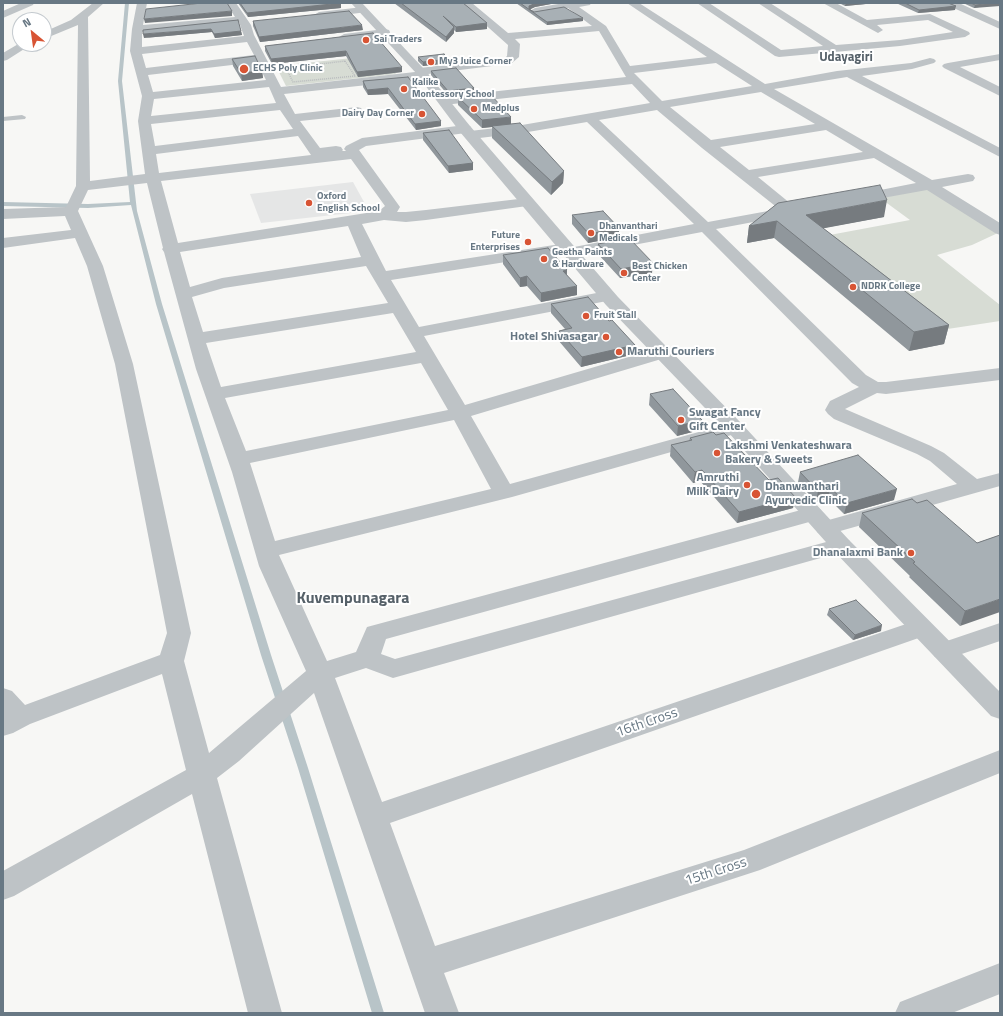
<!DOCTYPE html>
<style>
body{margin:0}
#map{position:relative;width:1003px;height:1016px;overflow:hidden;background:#f7f7f5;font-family:"Titillium Web",sans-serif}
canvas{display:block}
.frame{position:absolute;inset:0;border:4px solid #687884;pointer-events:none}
.north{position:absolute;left:12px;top:12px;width:40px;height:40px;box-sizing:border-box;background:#fff;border:1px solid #c3c9ce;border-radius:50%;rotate:331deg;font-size:11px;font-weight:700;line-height:16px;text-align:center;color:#687884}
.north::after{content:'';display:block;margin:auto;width:14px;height:18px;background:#d85434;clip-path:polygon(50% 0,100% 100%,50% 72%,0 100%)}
</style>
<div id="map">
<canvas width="1003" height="1016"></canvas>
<div class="frame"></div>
<div class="north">N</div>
</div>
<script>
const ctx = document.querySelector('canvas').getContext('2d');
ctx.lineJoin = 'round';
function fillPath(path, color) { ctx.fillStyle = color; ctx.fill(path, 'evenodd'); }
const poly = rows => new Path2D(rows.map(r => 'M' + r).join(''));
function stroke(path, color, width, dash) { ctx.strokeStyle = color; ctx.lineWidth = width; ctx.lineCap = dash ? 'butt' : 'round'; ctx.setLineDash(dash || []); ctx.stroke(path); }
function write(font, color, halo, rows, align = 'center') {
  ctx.font = font + ' "Titillium Web",sans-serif'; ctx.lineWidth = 4; ctx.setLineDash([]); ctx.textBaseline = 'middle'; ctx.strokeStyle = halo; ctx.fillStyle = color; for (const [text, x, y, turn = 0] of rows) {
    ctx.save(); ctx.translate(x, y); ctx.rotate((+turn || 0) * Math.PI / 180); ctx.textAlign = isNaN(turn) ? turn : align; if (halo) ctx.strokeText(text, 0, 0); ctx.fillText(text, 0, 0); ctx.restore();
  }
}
const built = poly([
 [353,182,369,211,261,223,250,194]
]);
const green = poly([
 [381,55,396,74,286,86,276,66],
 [927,189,1000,232,972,245,937,255,1000,305,1000,321,941,330,819,237,910,220,880,198]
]);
const stream = poly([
 [125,3,129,3,122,81,137,211,162,304,271,655,308,768,384,1013,372,1013,298,768,261,655,156,304,131,205,88,208,3,206,3,202,88,204,130,202,118,81,125,3]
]);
const path = poly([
 [345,61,355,76,293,82,286,68,345,61]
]);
const service = poly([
 [22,115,26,117,25,119,3,121,3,117,22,115]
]);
const minor = poly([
 [21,3,34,3,33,5,3,18,3,11,21,3],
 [93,3,104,3,88,17,90,181,145,174,138,121,142,96,130,51,132,29,137,3,147,3,143,25,235,17,226,3,236,3,251,25,254,35,281,87,415,72,416,69,420,68,505,58,507,56,508,45,461,3,472,3,508,33,592,26,568,8,535,14,530,11,535,8,564,3,591,3,590,5,579,7,606,26,630,66,707,57,627,3,639,3,765,84,837,71,911,63,930,58,934,59,936,61,934,63,912,69,862,76,1000,148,1000,157,847,77,774,89,932,180,968,174,973,175,975,178,973,181,942,187,1000,223,1000,235,995,233,927,190,855,203,850,202,848,199,850,196,916,183,874,158,758,177,796,208,798,211,796,214,716,229,866,375,878,382,886,382,1000,368,1000,380,886,394,877,393,845,409,931,446,944,453,977,479,1000,473,1000,486,826,535,818,533,815,528,818,523,957,484,930,461,917,454,834,419,828,414,825,410,830,401,859,387,852,383,702,232,570,257,563,253,391,280,419,327,607,291,613,292,615,296,613,300,607,301,424,336,465,405,656,349,662,348,668,349,671,353,668,357,471,416,510,484,735,422,742,424,745,428,742,432,512,497,279,555,327,661,356,652,367,627,812,507,820,509,823,514,820,519,386,639,381,654,395,659,841,538,849,540,852,545,849,550,393,678,366,668,335,678,382,802,912,622,921,619,930,622,933,628,930,634,390,823,435,946,744,850,1000,750,1000,773,760,870,444,973,459,1013,425,1013,314,693,239,761,217,778,282,1013,248,1013,192,794,14,896,3,900,3,871,186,770,162,674,30,724,13,733,3,736,3,688,12,691,25,705,160,655,167,633,115,364,87,266,75,238,3,248,3,238,71,230,65,216,3,219,3,209,66,207,76,186,78,25,44,39,44,32,71,20,93,3],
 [239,22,244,36,142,47,142,32,239,22],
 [599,31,626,77,444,97,440,98,438,101,440,104,444,105,632,84,650,103,522,125,470,131,472,129,470,126,465,125,362,138,346,146,344,149,346,151,342,151,343,150,341,147,336,146,320,148,300,121,357,115,361,114,363,111,361,108,357,107,295,114,284,94,423,79,427,77,429,75,428,74,508,64,512,63,519,57,520,44,515,39,599,31],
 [247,42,254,55,146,68,142,54,247,42],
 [257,62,266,80,153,92,148,75,257,62],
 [716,63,752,86,662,101,634,73,716,63],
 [269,87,276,103,151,116,154,99,269,87],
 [761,92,815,124,711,140,670,107,761,92],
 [280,110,293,129,155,146,151,124,280,110],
 [657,110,702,148,779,209,708,222,599,120,657,110],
 [587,122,694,224,574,247,567,243,386,271,362,224,384,220,406,222,426,220,527,206,532,205,534,202,532,199,527,198,426,210,406,212,397,212,400,207,359,150,366,146,466,133,464,135,466,138,471,139,522,133,587,122],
 [826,130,863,152,749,170,720,147,826,130],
 [298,136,311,155,159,173,156,154,298,136],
 [351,159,385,206,379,211,178,243,161,181,351,159],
 [147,183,163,248,162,249,164,252,196,369,232,472,259,566,306,671,209,753,184,661,191,633,133,364,103,266,78,211,88,190,147,183],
 [348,226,361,257,222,278,190,287,180,252,348,226],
 [366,266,388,303,203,332,192,297,224,288,366,266],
 [393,313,416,352,221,387,206,343,393,313],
 [421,363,448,410,246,451,225,398,421,363],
 [454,420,491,489,275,541,250,463,454,420],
 [697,3,709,3,781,50,823,46,758,3,770,3,836,45,900,40,953,32,928,20,877,25,883,30,878,33,823,3,836,3,867,20,930,14,969,32,970,34,965,37,900,46,779,57,775,56,697,3],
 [946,3,959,3,1000,22,1000,29,947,5,946,3],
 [363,7,368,10,367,12,319,18,314,15,319,12,363,7],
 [385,29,389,30,390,32,389,34,344,40,339,37,344,34,385,29],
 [20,43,32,44,7,60,3,61,3,53,20,43],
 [1000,54,1000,60,960,67,1000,87,1000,96,944,68,942,66,944,64,948,63,1000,54],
 [1000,623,1000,641,944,660,935,657,931,651,935,645,1000,623],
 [1000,963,1000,994,952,1013,895,1013,900,1002,1000,963]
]);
const tertiary = poly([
 [351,3,362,3,424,69,470,126,618,297,742,424,849,540,1000,692,1000,719,991,716,833,550,728,432,606,305,460,132,416,73,351,3]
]);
const wall = poly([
 [238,3,340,3,341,8,248,17],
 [394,3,463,3,487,29,456,32,454,30,454,33,446,42],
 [516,3,551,3,551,4,535,7,530,9,534,12,583,21,547,25],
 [839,3,876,3,845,6],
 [896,3,948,3,955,10,918,13],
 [963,3,1000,3,974,8],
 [238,20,242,35,215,38,212,32,144,38],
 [253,21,363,30,260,42,253,26],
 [373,33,402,72,358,77,346,56,272,64,265,51,265,46],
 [418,57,449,59,449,63,423,66,418,61],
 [232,59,262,71,263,78,242,81,233,66],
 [431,71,474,88,474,92,448,95,431,75],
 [408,77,441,126,416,130,388,94,368,95,363,87,363,81],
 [458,97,511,124,564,171,563,183,551,195,492,138,492,127,482,128,458,105],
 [423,133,473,163,473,170,449,173,423,140],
 [778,203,884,217,823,228,949,325,944,344,909,351,774,238,747,243,749,226],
 [572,215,619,228,619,237,588,243,572,224],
 [598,244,652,273,620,278,597,253],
 [503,255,567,270,567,275,577,295,541,302,527,286,520,287,503,264],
 [551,304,609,321,635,345,635,354,581,367,558,340,559,331,565,329,551,313],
 [650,394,702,420,700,430,677,436,649,405],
 [716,435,769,480,795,497,793,508,737,523,700,481,693,483,670,456,671,445,689,441,690,438],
 [800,472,894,500,844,514,828,498,816,502,798,482],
 [917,503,977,543,1000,535,960,626,909,577,910,576,859,527,862,513],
 [829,609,881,631,853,640,827,615]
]);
const shadedWall = poly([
 [341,3,341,8,248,17,247,13],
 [535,3,551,3,551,4,535,7,529,10,529,6],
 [846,3,876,3,845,6],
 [995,3,1000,3,1000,6,974,8,975,5],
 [956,6,955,10,918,13,919,10],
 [232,11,232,16,145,23,144,19],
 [583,18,583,21,547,25,547,22],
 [487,23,487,29,456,32,456,27],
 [362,25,363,30,260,42,259,37],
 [454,27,454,33,446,42,446,37],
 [211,29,212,32,144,38,143,34],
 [241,31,242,35,215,38,214,34],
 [346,51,346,56,272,64,271,59],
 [449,59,449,63,423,66,423,62],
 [402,67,402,72,358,77,357,72],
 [262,71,263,78,242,81,241,73],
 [388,88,388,94,368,95,367,90],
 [474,88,474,92,448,95,448,91],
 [511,117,511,125,482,128,482,120],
 [441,121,441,126,416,130,415,124],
 [473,163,473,170,449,173,448,166],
 [564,171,563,183,551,195,552,182],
 [887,200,884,217,804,232,806,215],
 [777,221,774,238,747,243,749,226],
 [619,228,619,237,588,243,589,234],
 [653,263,652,273,620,278,621,269],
 [567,270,566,280,563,271],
 [527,276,527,286,520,287,520,278],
 [577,286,577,295,541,302,541,293],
 [949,325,944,344,909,351,914,332],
 [635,345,635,354,581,367,582,357],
 [702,420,700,430,677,436,678,426],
 [702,470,700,481,693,483,695,472],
 [830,488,828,498,816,502,818,491],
 [897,489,894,500,844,514,847,503],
 [795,497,793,508,737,523,739,512],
 [1000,599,1000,612,960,626,965,611],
 [882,625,881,631,853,640,855,635]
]);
const building = poly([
 [202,3,227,3,232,11,144,19,146,9,202,3],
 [240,3,341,3,247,13,240,3],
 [401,3,463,3,468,7,487,23,456,27,443,16,454,27,446,37,401,3],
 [520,3,536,3,529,6,529,9,534,12,564,7,583,18,547,22,520,3],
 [905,3,948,3,956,6,919,10,905,3],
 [971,3,995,3,975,5,971,3],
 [349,11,362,25,259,37,253,21,349,11],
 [238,20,241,31,214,34,211,29,143,34,143,30,238,20],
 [373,33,402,67,357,72,346,51,271,59,265,46,373,33],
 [444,54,449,59,423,62,418,57,444,54],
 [255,56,262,71,241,73,232,59,255,56],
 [456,68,474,88,448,91,431,71,456,68],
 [408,77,441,121,415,124,388,88,367,90,363,81,408,77],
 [483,94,484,96,491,95,511,117,482,120,458,97,483,94],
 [520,123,564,171,552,182,492,126,520,123],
 [449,130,473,163,448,166,423,133,449,130],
 [880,185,887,200,806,215,949,325,914,332,777,221,749,226,778,203,880,185],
 [603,211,619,228,589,234,572,215,603,211],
 [629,238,653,263,621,269,598,244,629,238],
 [548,248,567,270,563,271,577,286,541,293,527,276,520,278,503,255,548,248],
 [588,297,609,321,612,320,635,345,582,357,559,331,572,328,551,304,588,297],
 [673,389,702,420,678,426,650,394,673,389],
 [713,432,716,435,724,433,769,480,778,478,795,497,739,512,702,470,695,472,671,445,692,440,690,438,713,432],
 [858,455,897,489,847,503,830,488,818,491,800,472,858,455],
 [912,499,917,503,927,500,977,543,1000,535,1000,599,965,611,913,563,915,562,862,513,912,499],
 [856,600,882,625,855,635,829,609,856,600]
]);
const markers = [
 [366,40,4,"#d85434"],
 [431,62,4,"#d85434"],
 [244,69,5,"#d85434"],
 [404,89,4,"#d85434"],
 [474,109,4,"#d85434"],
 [422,114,4,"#d85434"],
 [309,203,4,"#d85434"],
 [591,233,4,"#d85434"],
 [528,242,4,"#d85434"],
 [544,259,4,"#d85434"],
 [624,273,4,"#d85434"],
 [853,287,4,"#d85434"],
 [586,316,4,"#d85434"],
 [606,337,4,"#d85434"],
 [619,352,4,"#d85434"],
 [681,420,4,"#d85434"],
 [717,453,4,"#d85434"],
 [747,485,4,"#d85434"],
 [756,494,5,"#d85434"],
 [911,553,4,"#d85434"]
];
const farPoinames = [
 ["Sai Traders",374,40],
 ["My3 Juice Corner",439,62],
 ["ECHS Poly Clinic",253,69],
 ["Kalike",412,83],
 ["Montessory School",412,95],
 ["Medplus",482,109],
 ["Dairy Day Corner",414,114,"right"],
 ["Oxford",317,197],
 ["English School",317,209],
 ["Dhanvanthari",599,227],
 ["Medicals",599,239],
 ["Future",520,236,"right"],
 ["Enterprises",520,248,"right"],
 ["Geetha Paints",552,253],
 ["& Hardware",552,265],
 ["Best Chicken",632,267],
 ["Center",632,279],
 ["NDRK College",861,287],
 ["Fruit Stall",594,316]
];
const poiNames = [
 ["Hotel Shivasagar",598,337,"right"],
 ["Maruthi Couriers",627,352],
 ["Swagat Fancy",689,413],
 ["Gift Center",689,427],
 ["Lakshmi Venkateshwara",725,446],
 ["Bakery & Sweets",725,460],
 ["Amruthi",739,478,"right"],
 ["Milk Dairy",739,492,"right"],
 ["Dhanwanthari",765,487],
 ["Ayurvedic Clinic",765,501],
 ["Dhanalaxmi Bank",903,553,"right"]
];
const farDistrictnames = [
 ["Udayagiri",846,58]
];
const nearStreetnames = [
 ["16th Cross",647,723,-19],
 ["15th Cross",716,872,-18]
];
const districtNames = [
 ["Kuvempunagara",353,599]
];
fillPath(built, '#e5e6e6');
fillPath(green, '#d7dcd4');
fillPath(stream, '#b8c4c8');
stroke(path, '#b9bcbe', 1.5, [1, 1]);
fillPath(service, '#bec3c6');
fillPath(minor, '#bec3c6');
fillPath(tertiary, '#bec3c6');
fillPath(wall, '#90979c');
fillPath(shadedWall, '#767b7f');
fillPath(building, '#a8b0b5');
stroke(building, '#767b7f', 1);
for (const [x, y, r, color] of markers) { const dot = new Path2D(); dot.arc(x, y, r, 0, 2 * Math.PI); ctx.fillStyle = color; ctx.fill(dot); stroke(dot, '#fff', 1.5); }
write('bold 10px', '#687884', '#fff', farPoinames, 'left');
write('bold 12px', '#687884', '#fff', poiNames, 'left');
write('bold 13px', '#566169', '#fff', farDistrictnames);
write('14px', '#687884', '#fff', nearStreetnames);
write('bold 16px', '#566169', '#fff', districtNames);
</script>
